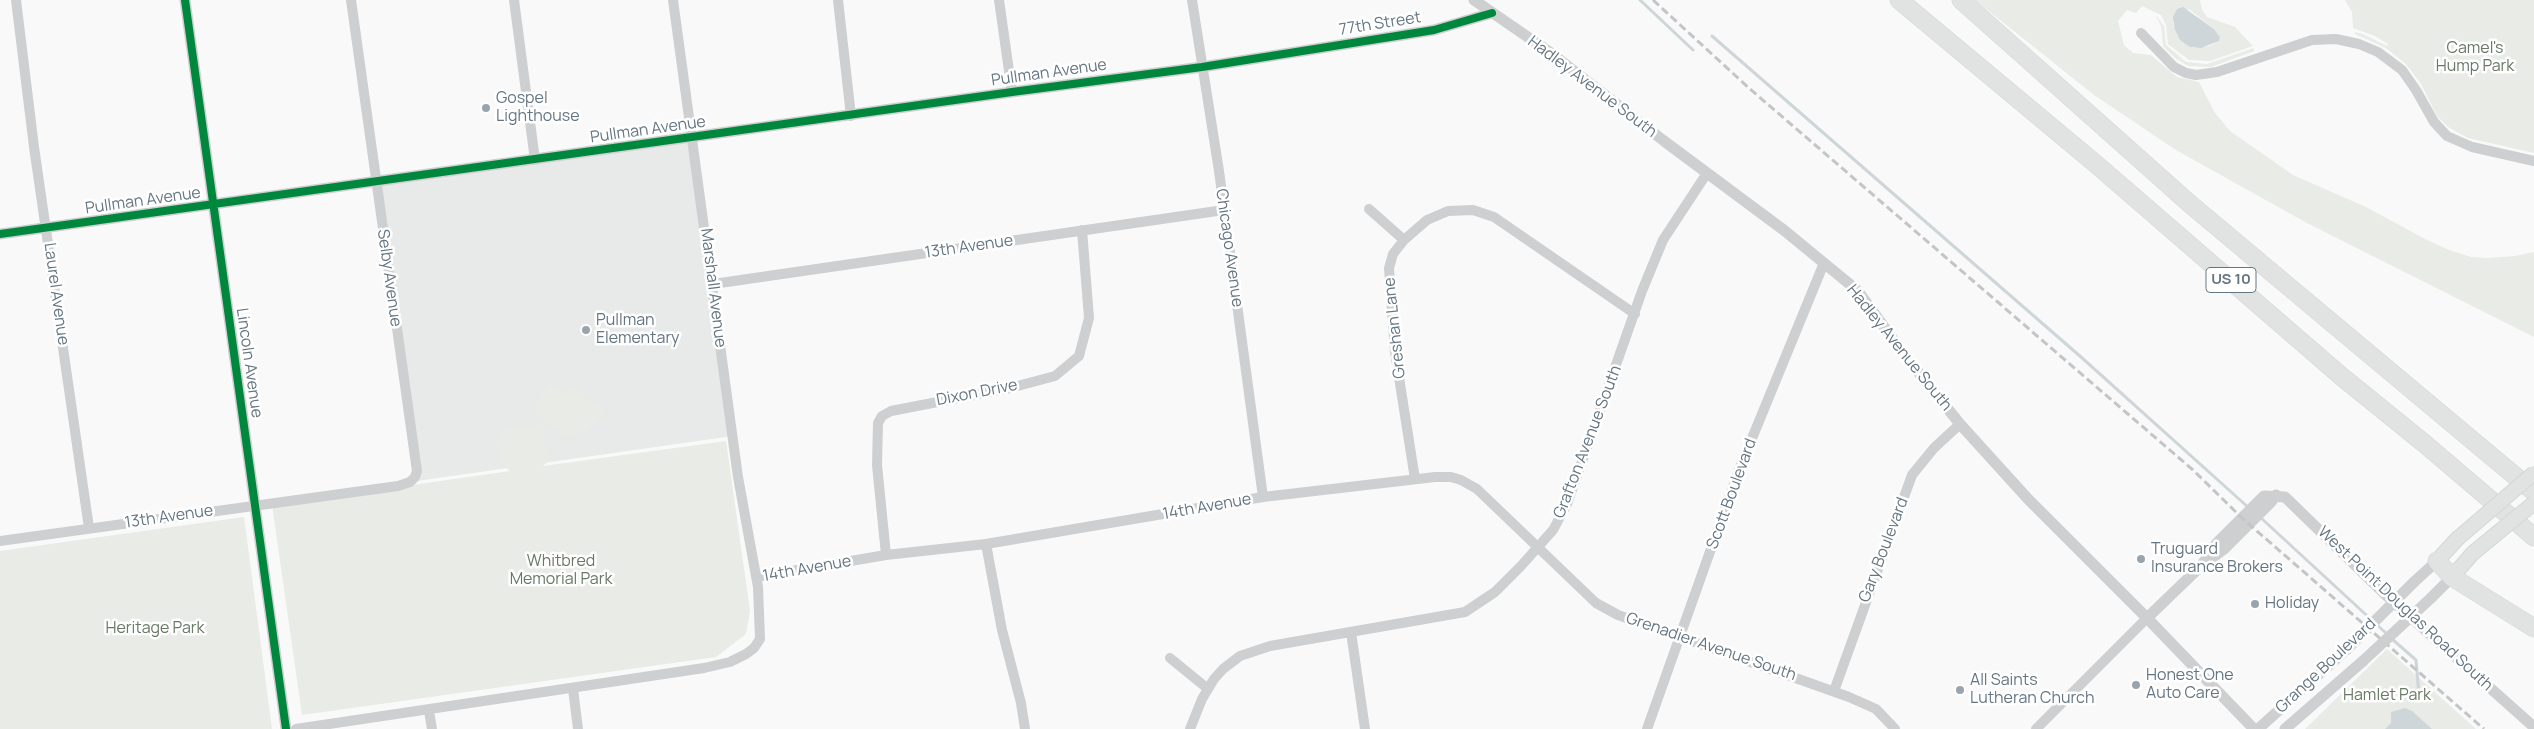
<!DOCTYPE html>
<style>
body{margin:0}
canvas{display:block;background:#f9f9f9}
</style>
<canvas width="2534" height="729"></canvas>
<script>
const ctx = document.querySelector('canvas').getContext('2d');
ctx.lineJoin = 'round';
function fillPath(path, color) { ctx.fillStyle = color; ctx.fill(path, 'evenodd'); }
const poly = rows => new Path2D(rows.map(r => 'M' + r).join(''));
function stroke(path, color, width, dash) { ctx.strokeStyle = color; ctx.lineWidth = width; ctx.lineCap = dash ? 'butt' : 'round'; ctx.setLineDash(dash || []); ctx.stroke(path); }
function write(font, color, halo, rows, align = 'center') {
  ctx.font = font + ' Manrope,sans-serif'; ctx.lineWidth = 5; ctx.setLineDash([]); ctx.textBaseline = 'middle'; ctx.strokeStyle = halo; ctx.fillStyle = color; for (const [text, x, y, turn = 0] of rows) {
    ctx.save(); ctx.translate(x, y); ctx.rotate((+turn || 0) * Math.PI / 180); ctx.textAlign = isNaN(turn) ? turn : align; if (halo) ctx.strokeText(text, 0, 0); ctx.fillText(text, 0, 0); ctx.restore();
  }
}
const built = poly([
 [693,138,733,436,410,482,415,477,376,182]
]);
const green = poly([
 [1975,0,2200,0,2202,10,2207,17,2235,27,2253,46,2210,61,2189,60,2168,44,2166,25,2161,15,2142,6,2136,13,2127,10,2118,21,2124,45,2133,53,2151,55,2177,77,2199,82,2215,113,2230,131,2293,175,2366,207,2427,240,2449,250,2471,257,2487,258,2515,256,2534,252,2534,337,2305,222,2176,150,2094,95],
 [2189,9,2214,29,2220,37,2219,41,2209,46,2194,48,2190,47,2177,35,2173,22],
 [2345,0,2534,0,2534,153,2468,138,2448,127,2437,116,2421,84,2406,64,2386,48,2355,34,2355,32,2363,34,2387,46,2388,44,2375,36,2353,28,2352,12],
 [2155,14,2164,26,2166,45,2186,62,2207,64,2254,48,2254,51,2211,67,2188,66,2175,58,2163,46,2161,26],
 [549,384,564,394,571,386,606,412,584,431,567,436,548,427,533,407],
 [543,424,548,461,543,466,726,441,750,611,746,634,716,657,302,715,272,505,510,471,500,463,495,444,501,430],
 [244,517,272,729,0,729,0,551],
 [2387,649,2476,729,2305,729]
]);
const water = poly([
 [2183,7,2214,29,2220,37,2219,41,2201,48,2190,47,2180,40,2175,30,2173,17,2177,9],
 [2405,708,2412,711,2432,729,2385,729,2391,723,2391,712]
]);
const stream = poly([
 [1640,0,1693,50],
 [1712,36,2081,357,2249,508],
 [2260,517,2388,635],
 [2392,639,2416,660,2419,695]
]);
const minor = poly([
 [16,0,34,147,89,528],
 [514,0,535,160],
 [838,0,851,116],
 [999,0,1012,92],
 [1192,0,1219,171,1263,497],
 [2141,33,2174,67,2186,73,2196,75,2217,72,2312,40,2336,39,2359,44,2378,52,2402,70,2416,90,2434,122,2447,136,2472,147,2534,161],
 [1369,209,1404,240],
 [713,284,1224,210],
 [1415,479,1395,352,1389,268,1393,254,1404,240,1427,220,1448,211,1473,210,1494,217,1635,314],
 [0,541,398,486,410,482,415,477,417,471,351,0],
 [986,544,1002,630,1021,703,1025,729],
 [886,555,877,465,878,423,882,416,891,411,1010,388,1055,376,1079,356,1089,318,1082,230],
 [756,577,886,555,986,544,1263,497,1435,477,1451,477,1461,480,1477,489,1596,603,1618,615,1849,697,1876,709,1895,729],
 [1351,632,1365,729],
 [1170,658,1208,689],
 [573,689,578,729],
 [1834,691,1912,475,1934,448,1960,424],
 [429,711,432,729],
 [296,729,704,668,730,662,746,654,754,648,760,639,758,587,738,477,673,0],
 [1190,729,1202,699,1214,679,1223,669,1240,656,1270,646,1465,612,1495,592,1521,566,1553,530,1567,504,1642,291,1663,240,1707,173],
 [1647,729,1739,470,1824,263],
 [2036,729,2147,618]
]);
const tertiary = poly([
 [185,0,286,729],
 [1474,0,1551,53,1664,141,1785,231,1858,291,1903,353,1960,424,2028,499,2147,618,2254,729],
 [0,234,1012,92,1202,67,1434,30,1492,13],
 [2201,566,2217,543,2264,496,2285,497,2387,596,2534,727],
 [2414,582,2437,561],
 [2431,598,2452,577],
 [2147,618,2201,566,2224,549,2271,502,2276,495],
 [2258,729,2347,649],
 [2285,729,2363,661]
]);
const secondary = poly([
 [2437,561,2457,539],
 [2452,577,2473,553]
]);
const motorway = poly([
 [1899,0,2097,165,2341,376,2425,444,2534,537],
 [1961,0,2190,204,2534,492],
 [2437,561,2452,577,2534,628]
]);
const rail = poly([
 [1653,0,1750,89,2193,470,2242,518,2484,729]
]);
const tertiaryBridge = poly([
 [2347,649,2414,582],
 [2363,661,2431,598]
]);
const secondaryBridge = poly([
 [2457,539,2534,473],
 [2473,553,2534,503]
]);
const cycleway = poly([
 [185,0,286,729],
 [0,234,1012,92,1202,67,1434,30,1492,13]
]);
const markers = [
 [486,108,5,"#99a4ac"],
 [586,330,5,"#99a4ac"],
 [2141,559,5,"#99a4ac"],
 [2255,604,5,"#99a4ac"],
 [2136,685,5,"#99a4ac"],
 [1960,690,5,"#99a4ac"]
];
const shields = [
 [2231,280,50]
];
const shieldNames = [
 ["US 10",2231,280]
];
const streetNames = [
 ["77th Street",1380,24,-9],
 ["Pullman Avenue",1049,73,-8],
 ["Hadley Avenue South",1592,87,37],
 ["Pullman Avenue",648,130,-8],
 ["Pullman Avenue",143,201,-8],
 ["13th Avenue",969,247,-8],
 ["Chicago Avenue",1229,248,82],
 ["Selby Avenue",389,278,82],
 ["Marshall Avenue",713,288,83],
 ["Laurel Avenue",56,294,82],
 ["Greshan Lane",1395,328,-96],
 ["Hadley Avenue South",1899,348,51],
 ["Lincoln Avenue",249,363,82],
 ["Dixon Drive",977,393,-11],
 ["Grafton Avenue South",1588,442,-69],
 ["Scott Boulevard",1732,494,-70],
 ["14th Avenue",1207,507,-10],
 ["13th Avenue",169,517,-8],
 ["Gary Boulevard",1884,550,-69],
 ["14th Avenue",807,569,-10],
 ["West Point Douglas Road South",2405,609,43],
 ["Grenadier Avenue South",1711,647,19],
 ["Grange Boulevard",2326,666,-43]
];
const parkNames = [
 ["Camel's",2475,49],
 ["Hump Park",2475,67],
 ["Whitbred",561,562],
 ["Memorial Park",561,580],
 ["Heritage Park",155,629],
 ["Hamlet Park",2387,696]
];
const poiNames = [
 ["Gospel",496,99],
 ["Lighthouse",496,117],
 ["Pullman",596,321],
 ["Elementary",596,339],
 ["Truguard",2151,550],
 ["Insurance Brokers",2151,568],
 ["Holiday",2265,604],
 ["Honest One",2146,676],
 ["Auto Care",2146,694],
 ["All Saints",1970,681],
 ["Lutheran Church",1970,699]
];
fillPath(built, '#e8e9e9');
fillPath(green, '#e8ebe6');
fillPath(water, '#ced6d9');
stroke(stream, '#ced6d9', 3);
stroke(secondary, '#d5d6d7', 16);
stroke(motorway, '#d5d6d6', 19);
stroke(minor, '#cecfd0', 10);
stroke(tertiary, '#cecfd0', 11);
stroke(secondary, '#e1e2e2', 14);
stroke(motorway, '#e1e2e2', 18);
stroke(rail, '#c3c5c6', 3, [8, 4]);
stroke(secondaryBridge, '#d5d6d7', 16, []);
stroke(tertiaryBridge, '#cecfd0', 11);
stroke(secondaryBridge, '#e1e2e2', 14);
stroke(cycleway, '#00873e', 8);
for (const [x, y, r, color] of markers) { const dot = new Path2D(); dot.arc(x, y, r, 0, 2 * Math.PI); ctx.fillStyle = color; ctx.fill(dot); stroke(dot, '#fff', 2); }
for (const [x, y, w] of shields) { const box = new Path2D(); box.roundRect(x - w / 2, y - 12.5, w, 25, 4); ctx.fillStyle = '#fff'; ctx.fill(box); stroke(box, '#657683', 1); }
write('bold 15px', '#657683', null, shieldNames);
write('16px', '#657683', '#fff', streetNames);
write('16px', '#687a64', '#fff', parkNames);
write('16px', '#657683', '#fff', poiNames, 'left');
</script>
